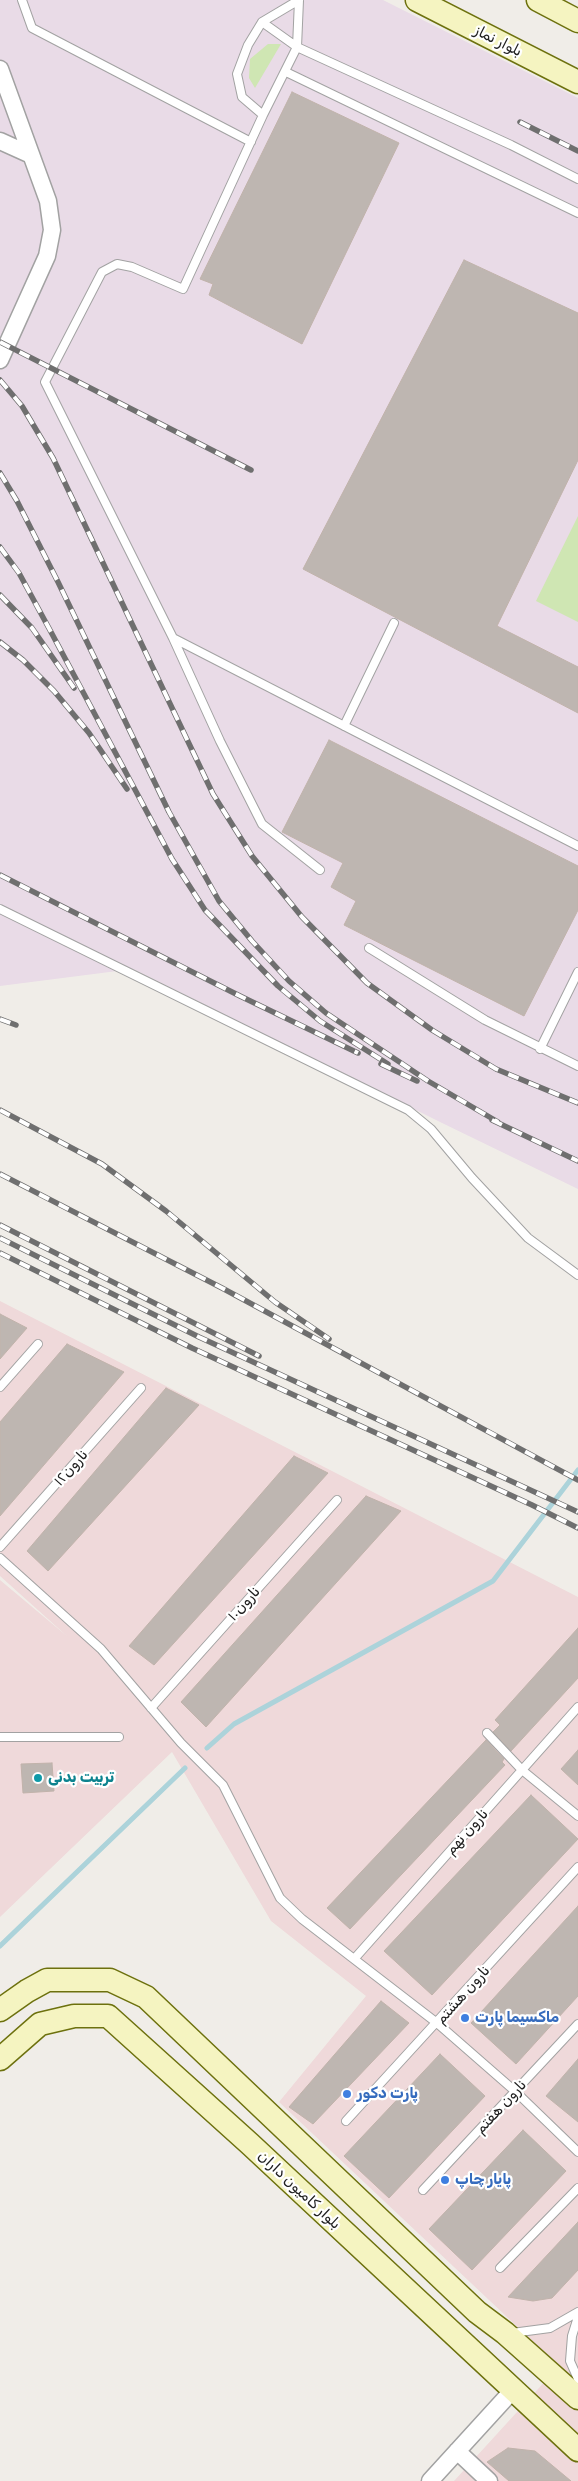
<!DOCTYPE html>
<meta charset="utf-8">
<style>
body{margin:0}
canvas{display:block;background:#f0ede8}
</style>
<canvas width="578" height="2481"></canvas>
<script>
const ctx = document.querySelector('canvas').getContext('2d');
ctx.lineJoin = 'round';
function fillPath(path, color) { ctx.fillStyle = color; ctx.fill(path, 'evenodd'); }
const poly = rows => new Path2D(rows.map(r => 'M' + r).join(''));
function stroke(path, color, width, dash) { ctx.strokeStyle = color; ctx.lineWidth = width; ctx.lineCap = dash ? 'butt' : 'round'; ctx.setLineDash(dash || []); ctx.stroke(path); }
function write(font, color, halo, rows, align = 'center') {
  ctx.font = font + ' Rubik,"Noto Sans Arabic",sans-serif'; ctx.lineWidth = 4.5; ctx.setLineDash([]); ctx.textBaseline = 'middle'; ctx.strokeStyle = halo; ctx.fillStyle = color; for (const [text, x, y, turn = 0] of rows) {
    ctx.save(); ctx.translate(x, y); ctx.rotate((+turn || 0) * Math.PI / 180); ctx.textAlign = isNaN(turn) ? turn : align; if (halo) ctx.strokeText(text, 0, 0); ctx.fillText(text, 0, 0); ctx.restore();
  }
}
const commercial = poly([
 [0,1301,578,1597,578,2481,454,2481,559,2366,279,2102,366,1996,271,1921,172,1752,0,1917,0,1580,68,1637,0,1576]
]);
const industrial = poly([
 [0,0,383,0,578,98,578,1189,440,1122,133,969,0,986]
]);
const grass = poly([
 [268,44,281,44,255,88,249,78,250,59],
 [578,516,578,622,536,601]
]);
const stream = poly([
 [207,1748,234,1724,493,1581,578,1470],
 [0,1946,185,1768]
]);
const building = poly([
 [292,92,399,143,302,344,209,295,213,284,200,279,292,92],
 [464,260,578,313,578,460,497,626,578,667,578,713,303,569,464,260],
 [329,740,578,866,578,910,524,1016,344,925,356,901,331,887,343,863,282,832,329,740],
 [0,1314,27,1328,0,1359,0,1314],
 [67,1344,124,1372,0,1516,0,1422,67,1344],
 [166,1388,199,1405,48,1571,27,1551,166,1388],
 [294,1456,328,1473,154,1665,129,1646,294,1456],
 [366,1496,401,1511,206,1727,181,1702,366,1496],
 [578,1628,578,1678,511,1751,493,1732,500,1725,495,1720,578,1628],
 [486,1740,504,1759,502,1762,505,1765,350,1929,327,1908,486,1740],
 [578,1750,578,1785,561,1769,578,1750],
 [52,1763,54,1791,23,1793,21,1764,52,1763],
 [531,1795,578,1839,432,1995,384,1951,531,1795],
 [578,1906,578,1996,516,2064,471,2023,578,1906],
 [381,2001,409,2023,313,2124,289,2107,381,2001],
 [440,2054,485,2096,389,2198,344,2156,440,2054],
 [578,2059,578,2122,546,2096,578,2059],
 [523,2130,566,2171,472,2270,429,2229,523,2130],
 [578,2222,578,2270,552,2298,533,2301,508,2297,578,2222],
 [508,2448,535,2451,571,2481,509,2481,487,2462,508,2448]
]);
const service = poly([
 [22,0,32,28,251,142],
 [299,0,262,22,248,45,237,74,242,97,263,115,183,289,132,267,117,264,102,272,45,382,173,638,578,846],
 [262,22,297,47,511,145,578,179],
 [286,72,578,213],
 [263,115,297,47,299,0],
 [173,638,220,741,262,824,320,870],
 [344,726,394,623],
 [0,909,408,1110,431,1129,472,1178,528,1238,578,1275],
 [369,948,485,1020,578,1066],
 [540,1049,578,972],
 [0,1387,38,1344],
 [0,1547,141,1388],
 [0,1558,101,1649,181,1743,223,1785,280,1898,302,1919,437,2023,516,2092,578,2152],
 [151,1708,337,1500],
 [487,1733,522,1770,578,1816],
 [0,1737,119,1737],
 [355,1958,578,1707],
 [346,2121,578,1867],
 [423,2190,578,2024],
 [500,2268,578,2188],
 [578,2317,572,2336,570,2361,578,2379],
 [512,2333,550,2328,578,2312]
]);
const minor = poly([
 [0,69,48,201,52,230,47,256,0,360],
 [0,141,31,155],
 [457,2451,489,2481],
 [430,2481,513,2390]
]);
const secondary = poly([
 [417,0,578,82],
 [538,0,578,21],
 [0,2010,27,1991,47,1980,110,1980,146,1997,477,2312,505,2333,578,2398],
 [0,2059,40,2024,74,2016,108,2016,250,2144,578,2450]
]);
const rail = poly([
 [520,122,578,151],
 [0,342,251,470],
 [0,380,22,406,53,458,213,794,252,856,302,917,367,983,432,1030,496,1069,578,1103],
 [0,473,17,501,58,582,169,812,219,901,252,941,289,981,326,1013,428,1081,498,1122],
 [0,547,19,573,51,632,172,859,205,910,278,986,320,1021,388,1064],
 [0,595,32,628,74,688],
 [0,642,23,660,54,691,89,733,127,789],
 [0,875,240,996,358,1053],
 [0,1019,16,1025],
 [381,1064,417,1081],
 [0,1110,102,1164,166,1211,275,1302,329,1339],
 [492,1120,578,1161],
 [0,1174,222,1288,578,1480],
 [0,1225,259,1356],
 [0,1238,199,1337,578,1512],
 [0,1253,192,1348,532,1505,578,1528]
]);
const markers = [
 [38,1778,5,"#0f9aa8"],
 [465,2018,5,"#3f7fe0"],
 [347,2094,5,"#3f7fe0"],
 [445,2180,5,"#3f7fe0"]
];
const streetNames = [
 ["بلوار نماز",498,41,27],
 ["نارون۱۲",71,1468,-48],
 ["نارون۱۰",244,1604,-48],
 ["نارون نهم",467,1832,-48],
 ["نارون هشتم",463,1995,-48],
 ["نارون هفتم",501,2107,-47],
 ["بلوار کامیون داران",299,2190,43]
];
const cultureNames = [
 ["تربیت بدنی",48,1778]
];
const shopNames = [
 ["ماکسیما پارت",475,2018],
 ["پارت دکور",357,2094],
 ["پایار چاپ",455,2180]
];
fillPath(commercial, '#efd9da');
fillPath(industrial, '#e9dbe7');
fillPath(grass, '#cfe6b3');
stroke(stream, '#acd3da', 5);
fillPath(building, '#beb6b1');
stroke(building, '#c1b3ab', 1);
stroke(service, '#a2a2a2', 10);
stroke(minor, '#a2a2a2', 19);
stroke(secondary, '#6d710e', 25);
stroke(service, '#fff', 8);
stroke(minor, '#fff', 16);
stroke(secondary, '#f5f4c1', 22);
stroke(rail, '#6f6f6f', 5.5);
stroke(rail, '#fff', 4, [11]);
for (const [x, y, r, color] of markers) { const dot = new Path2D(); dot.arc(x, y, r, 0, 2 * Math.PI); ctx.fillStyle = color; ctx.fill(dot); stroke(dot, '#fff', 2); }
write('15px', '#212121', '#fff', streetNames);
write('bold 15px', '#0d838f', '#fff', cultureNames, 'left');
write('bold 15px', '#366cbe', '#fff', shopNames, 'left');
</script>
